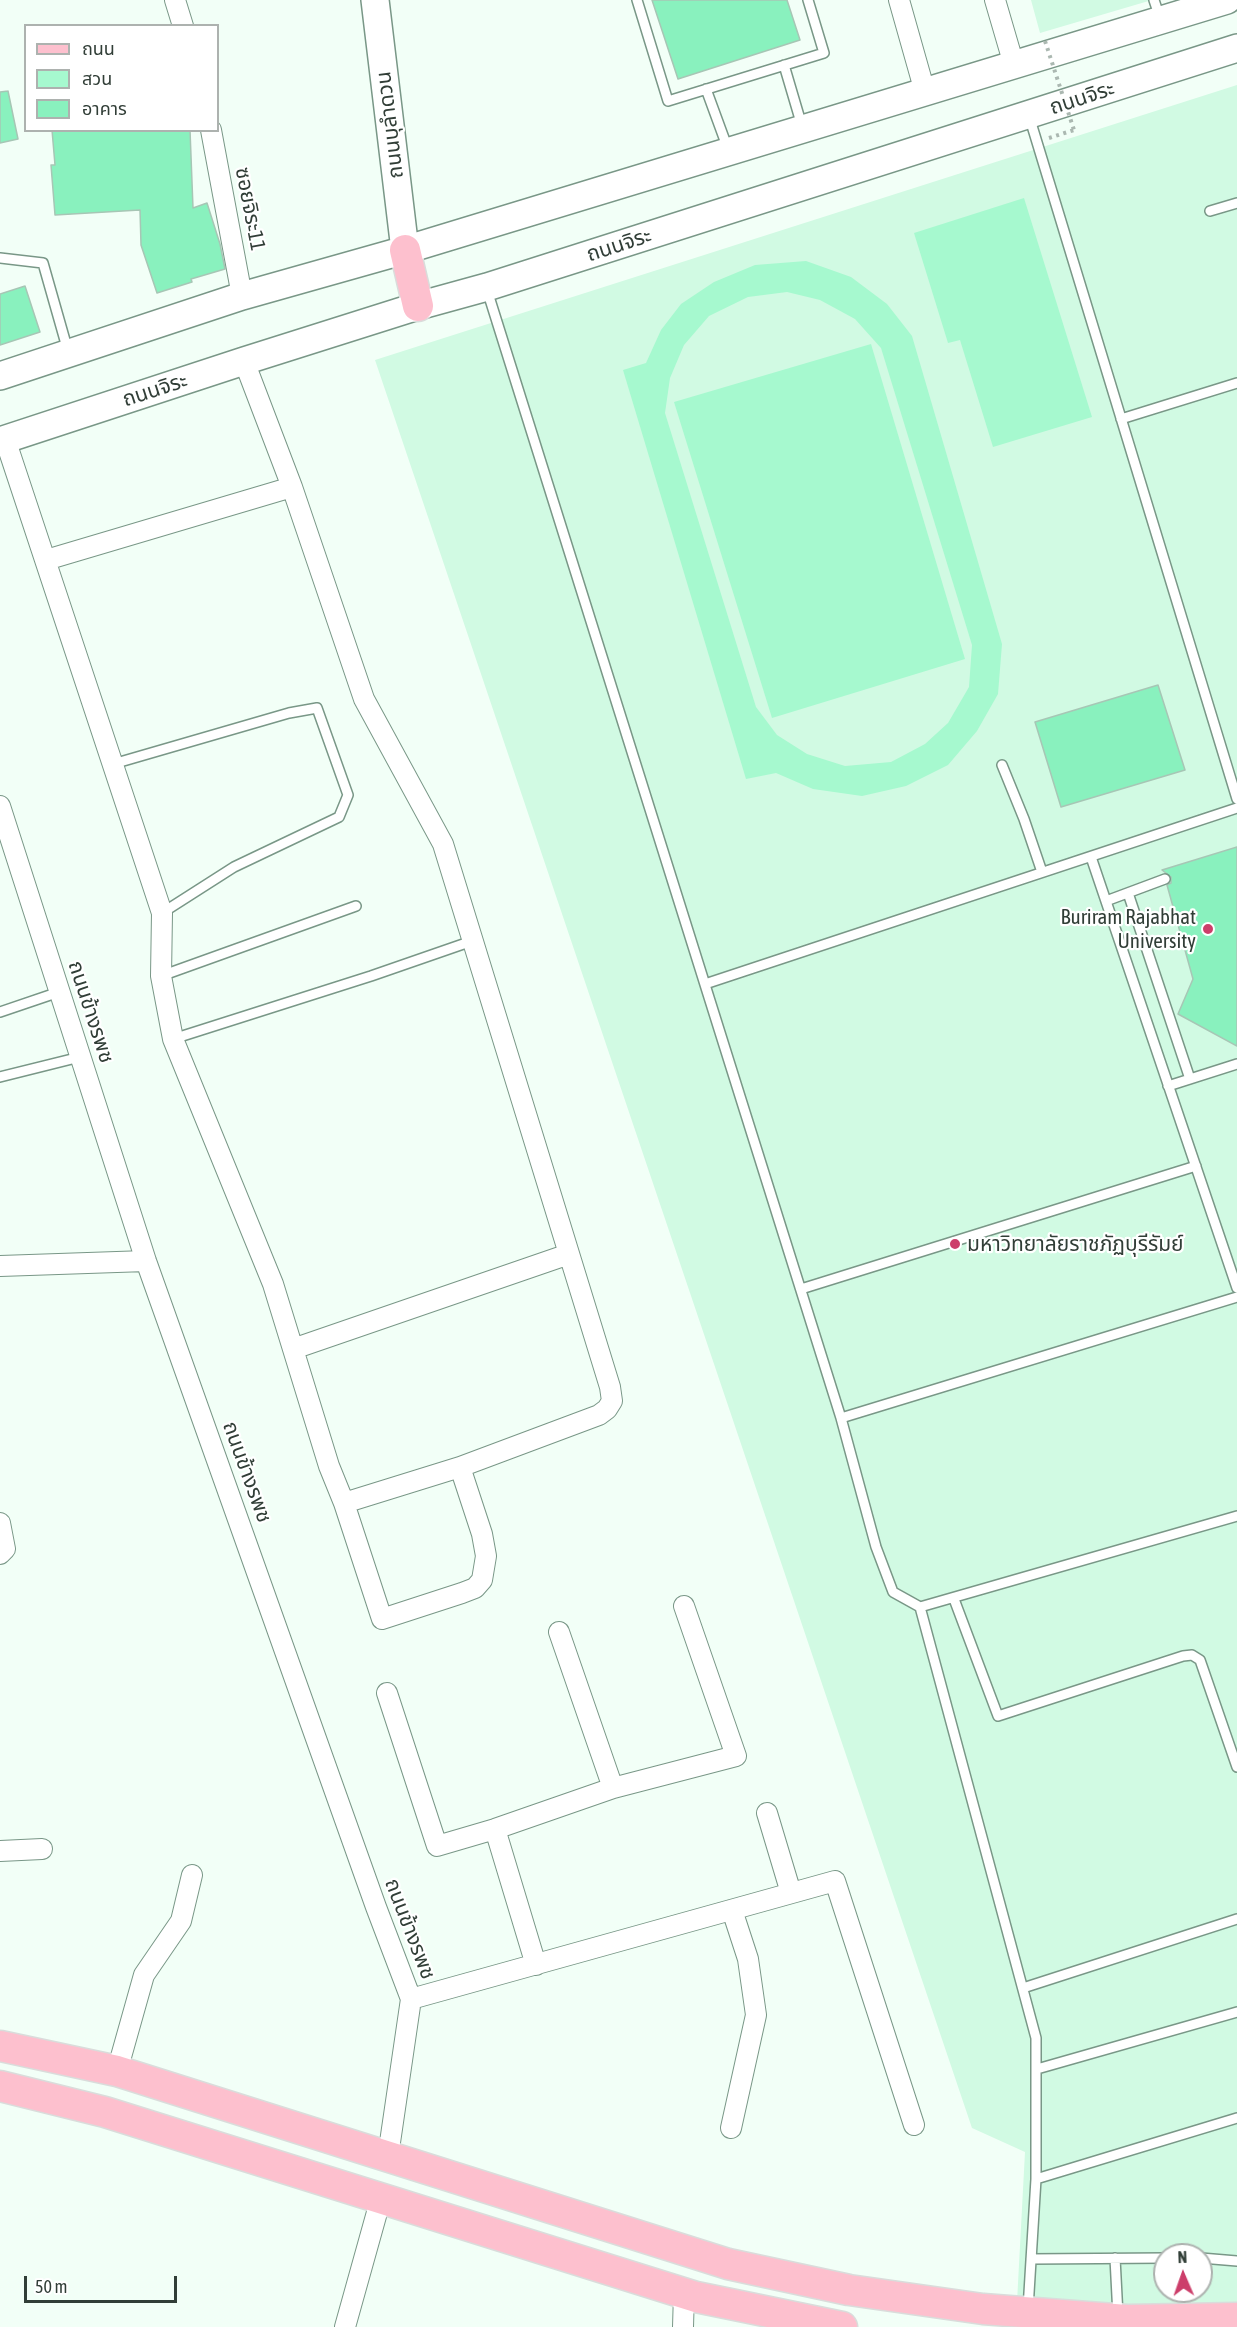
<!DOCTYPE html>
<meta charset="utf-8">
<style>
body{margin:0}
#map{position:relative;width:1237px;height:2327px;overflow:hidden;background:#f2fff7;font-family:"Asap Condensed","Noto Sans Thai",sans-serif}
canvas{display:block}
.legend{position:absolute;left:24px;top:24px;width:195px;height:108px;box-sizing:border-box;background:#fff;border:2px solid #adb2af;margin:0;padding:8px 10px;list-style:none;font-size:18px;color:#313e37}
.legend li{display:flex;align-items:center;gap:12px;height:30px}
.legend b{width:30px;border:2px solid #adb2af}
.north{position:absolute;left:1153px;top:2243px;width:60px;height:60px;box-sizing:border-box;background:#fff;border:2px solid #adb2af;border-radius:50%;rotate:358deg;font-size:16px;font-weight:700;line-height:24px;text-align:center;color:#313e37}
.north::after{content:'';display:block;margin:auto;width:21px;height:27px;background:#cc3e6a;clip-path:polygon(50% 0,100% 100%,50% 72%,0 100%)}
.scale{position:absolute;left:24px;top:2276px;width:153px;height:27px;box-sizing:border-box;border:3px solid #313e37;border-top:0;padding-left:8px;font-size:18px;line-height:21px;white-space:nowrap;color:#313e37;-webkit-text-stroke:4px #fff;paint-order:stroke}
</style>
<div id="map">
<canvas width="1237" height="2327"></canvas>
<ul class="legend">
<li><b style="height:8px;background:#fdc0ce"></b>ถนน</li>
<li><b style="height:16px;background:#a6f9cf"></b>สวน</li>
<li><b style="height:16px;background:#89f1be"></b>อาคาร</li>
</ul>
<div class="north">N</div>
<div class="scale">50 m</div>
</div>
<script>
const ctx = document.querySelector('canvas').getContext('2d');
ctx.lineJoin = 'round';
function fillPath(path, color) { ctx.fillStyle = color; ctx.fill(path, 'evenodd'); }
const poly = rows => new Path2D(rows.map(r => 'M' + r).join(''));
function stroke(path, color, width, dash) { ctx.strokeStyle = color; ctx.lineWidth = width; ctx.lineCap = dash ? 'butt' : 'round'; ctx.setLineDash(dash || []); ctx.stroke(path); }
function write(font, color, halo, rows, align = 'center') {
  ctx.font = font + ' "Asap Condensed","Noto Sans Thai",sans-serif'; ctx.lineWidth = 4.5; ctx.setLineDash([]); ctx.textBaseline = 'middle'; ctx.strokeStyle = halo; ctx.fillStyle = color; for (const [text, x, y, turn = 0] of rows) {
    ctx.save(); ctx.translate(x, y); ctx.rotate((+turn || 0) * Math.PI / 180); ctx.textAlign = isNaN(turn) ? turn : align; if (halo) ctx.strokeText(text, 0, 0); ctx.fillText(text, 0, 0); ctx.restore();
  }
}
const built = poly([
 [1031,0,1152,0,1040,33],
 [1237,85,1237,2307,1129,2307,1017,2302,1025,2152,972,2128,375,360],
 [1165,2255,1201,2255,1201,2291,1165,2291]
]);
const green = poly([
 [1024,198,1092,417,993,447,960,340,948,343,914,233],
 [806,261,851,277,887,304,912,336,1002,644,998,694,977,731,948,765,906,786,862,796,813,789,776,773,746,779,623,370,646,363,661,330,681,304,714,282,755,265],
 [787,292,820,300,855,319,881,348,972,645,969,687,948,723,925,744,891,762,845,766,807,754,777,735,756,707,665,413,670,378,684,345,709,316,748,297],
 [871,344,965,659,772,718,674,402]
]);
const building = poly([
 [652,0,787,0,800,40,678,79,652,0],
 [8,91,18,139,0,143,0,92,8,91],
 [52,130,190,130,193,208,207,203,220,244,225,269,191,279,192,282,157,293,141,245,140,210,55,215,51,165,55,165,52,130],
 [25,286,40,332,0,345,0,294,25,286],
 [1158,685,1185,770,1061,807,1035,722,1158,685],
 [1237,847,1237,1046,1178,1014,1193,979,1167,885,1171,883,1171,877,1162,870,1237,847]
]);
const path = poly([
 [1049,138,1074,130]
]);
const lane = poly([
 [637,0,668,101,824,53,808,0],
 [1154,0,1160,18],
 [784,65,802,126],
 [706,89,728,149],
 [1029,116,1237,799],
 [1210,211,1237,203],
 [0,258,43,263,68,351],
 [487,290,841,1418,876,1547,893,1592,920,1607,1237,1516],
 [1121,419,1237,383],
 [113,764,289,713,317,708,348,795,339,817,234,867,162,913],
 [1002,765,1024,819,1042,872],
 [1091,857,1237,1288],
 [1128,893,1190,1079],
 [1106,901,1165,879],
 [161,976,356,906],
 [705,984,1237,808],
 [0,1012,59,992],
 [173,1039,371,976,472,941],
 [0,1077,80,1057],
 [1168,1086,1237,1064],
 [801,1289,1196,1166],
 [841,1418,1237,1297],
 [954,1599,998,1716,1183,1656,1192,1655,1200,1660,1237,1767],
 [920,1607,1036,2038,1036,2179,1028,2309],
 [1023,1988,1237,1919],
 [1037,2069,1237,2012],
 [1036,2179,1237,2118],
 [1115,2258,1118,2316],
 [1201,2258,1237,2261],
 [1031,2259,1165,2258]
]);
const street = poly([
 [175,0,183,26],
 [899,0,925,92],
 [995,0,1014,65],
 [211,130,242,296],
 [244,361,292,487],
 [5,439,162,913,161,976,173,1039,273,1284,329,1466,344,1503,382,1619,462,1593,475,1588,482,1580,486,1556,482,1534,460,1467],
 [46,560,292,487,364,699,443,844,610,1387,612,1401,607,1409,599,1415,460,1467,344,1503],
 [0,806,146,1261,376,1907,411,1999,388,2156],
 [0,1266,146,1261],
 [293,1349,569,1254],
 [0,1523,5,1549,0,1554],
 [559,1632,613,1788],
 [387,1693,437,1846,495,1829,613,1788,736,1756,684,1606],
 [767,1813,791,1893],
 [495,1829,536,1965],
 [0,1851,42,1849],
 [411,1999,835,1881,914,2125],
 [117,2071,144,1975,181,1921,192,1875],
 [731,2128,756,2015,748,1959,732,1910],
 [345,2327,381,2198],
 [683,2327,684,2293]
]);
const secondary = poly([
 [375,0,405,250],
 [0,376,242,296,405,250,1227,0],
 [0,441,244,361,418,306,487,287,1237,48]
]);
const primary = poly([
 [405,250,418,306],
 [0,2046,117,2071,728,2264,849,2290,983,2309,1127,2320,1237,2318],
 [0,2086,105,2112,696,2297,842,2327]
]);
const pathBridge = poly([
 [1045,41,1074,130]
]);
const markers = [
 [1208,929,6,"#cc3e6a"],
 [955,1244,6,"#cc3e6a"]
];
const streetNames = [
 ["ถนนจิระ",1082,98,-18],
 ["ถนนบุลำดวน",390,125,-97],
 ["ซอยจิระ11",250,209,79],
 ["ถนนจิระ",619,245,-18],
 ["ถนนจิระ",155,390,-18],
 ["ถนนข้างรพช",91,1012,72],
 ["ถนนข้างรพช",247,1472,70],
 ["ถนนข้างรพช",410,1929,69]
];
const poiNames = [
 ["Buriram Rajabhat",1196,917],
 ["University",1196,941],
 ["มหาวิทยาลัยราชภัฏบุรีรัมย์",967,1244,"left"]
];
fillPath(built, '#d1fae3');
fillPath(green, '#a6f9cf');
fillPath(building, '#89f1be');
stroke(building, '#a7c6b5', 1.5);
stroke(lane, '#799787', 12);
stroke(street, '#799787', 22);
stroke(secondary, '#799787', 30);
stroke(primary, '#dadcdb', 33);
stroke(path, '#abb8b1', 4, [3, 4.5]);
stroke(lane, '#fff', 9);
stroke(street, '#fff', 20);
stroke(secondary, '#fff', 27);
stroke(primary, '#fdc0ce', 30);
stroke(pathBridge, '#abb8b1', 4, [3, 4.5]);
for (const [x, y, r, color] of markers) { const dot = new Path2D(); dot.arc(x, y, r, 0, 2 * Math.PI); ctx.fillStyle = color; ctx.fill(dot); stroke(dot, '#fff', 2); }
write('21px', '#313e37', '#fff', streetNames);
write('21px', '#313e37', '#fff', poiNames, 'right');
</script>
